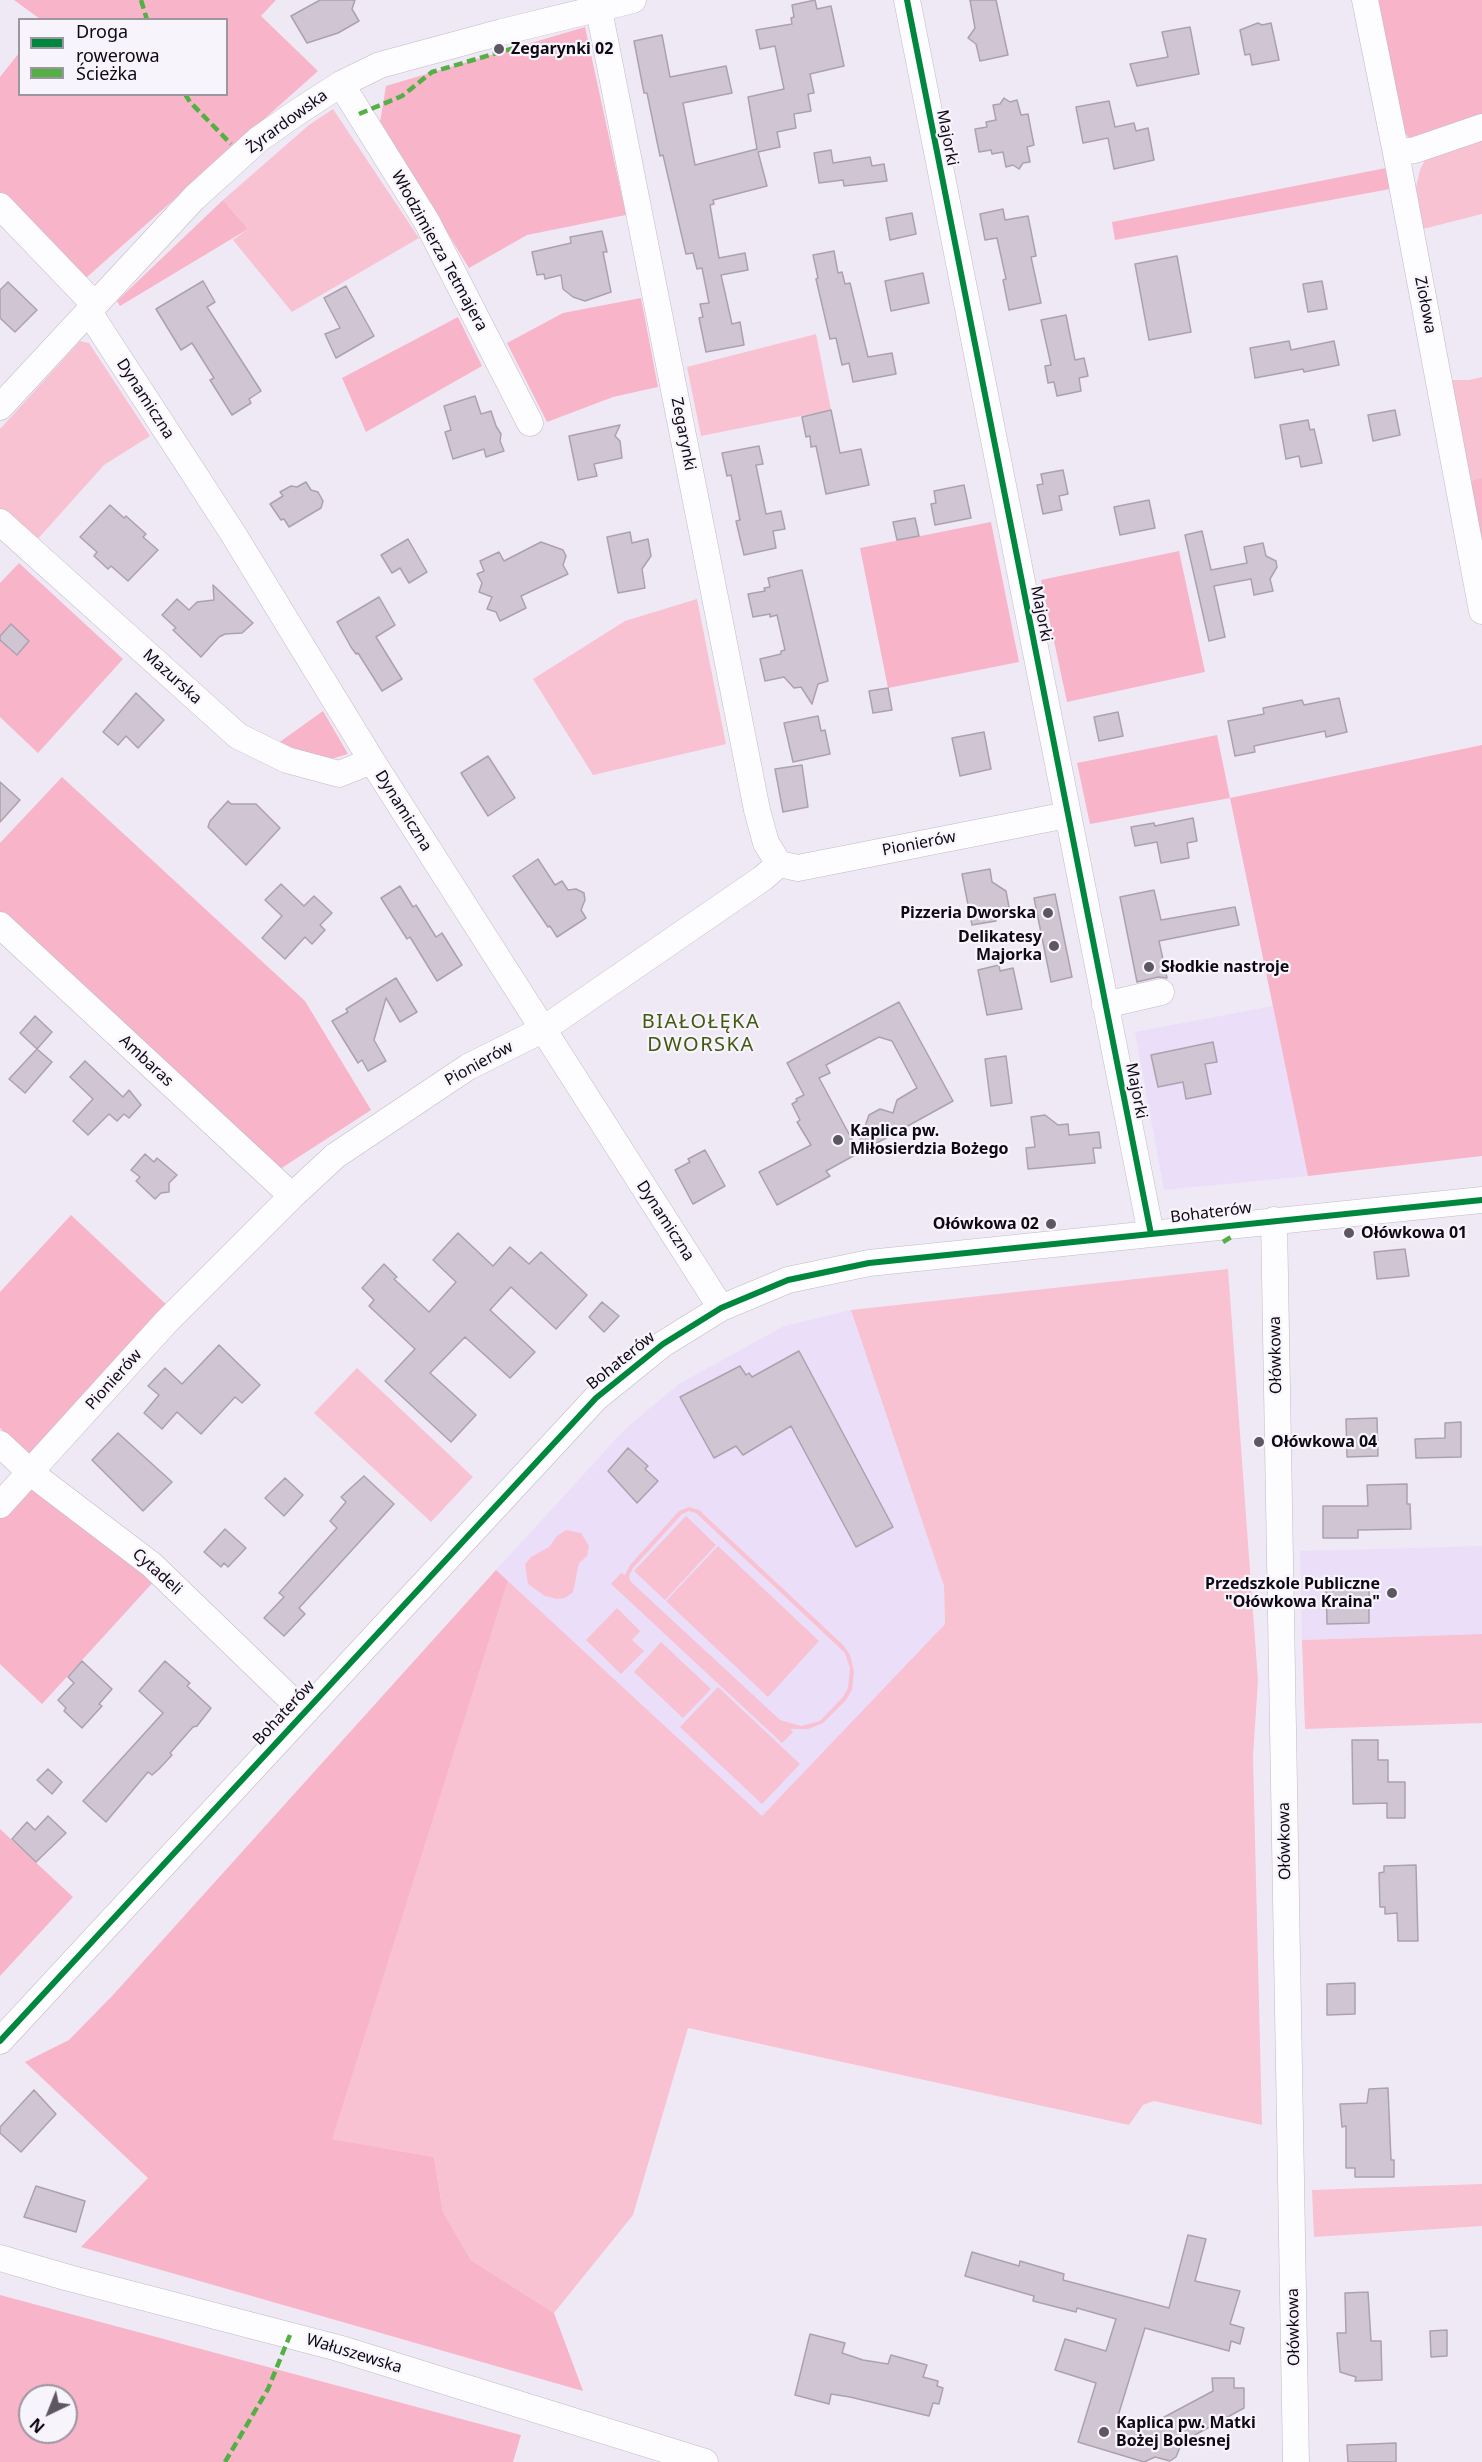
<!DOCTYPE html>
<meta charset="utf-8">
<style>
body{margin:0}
#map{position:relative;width:1482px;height:2462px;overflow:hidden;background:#efe9f6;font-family:"Noto Sans",sans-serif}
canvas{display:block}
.legend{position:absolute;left:18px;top:18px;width:210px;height:78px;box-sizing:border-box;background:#f8f4fc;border:2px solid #9b96a0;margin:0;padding:8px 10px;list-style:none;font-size:18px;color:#0f0815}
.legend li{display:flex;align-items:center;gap:12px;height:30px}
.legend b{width:30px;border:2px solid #9b96a0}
.north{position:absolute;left:18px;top:2384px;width:60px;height:60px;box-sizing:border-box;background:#f8f4fc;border:2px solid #9b96a0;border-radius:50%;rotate:223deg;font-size:16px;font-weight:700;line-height:24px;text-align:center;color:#0f0815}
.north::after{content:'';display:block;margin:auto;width:21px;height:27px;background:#5d5764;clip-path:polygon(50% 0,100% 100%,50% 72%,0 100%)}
</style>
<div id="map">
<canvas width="1482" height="2462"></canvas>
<ul class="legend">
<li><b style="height:8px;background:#00873e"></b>Droga rowerowa</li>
<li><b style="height:8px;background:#54b044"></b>Ścieżka</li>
</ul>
<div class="north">N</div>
</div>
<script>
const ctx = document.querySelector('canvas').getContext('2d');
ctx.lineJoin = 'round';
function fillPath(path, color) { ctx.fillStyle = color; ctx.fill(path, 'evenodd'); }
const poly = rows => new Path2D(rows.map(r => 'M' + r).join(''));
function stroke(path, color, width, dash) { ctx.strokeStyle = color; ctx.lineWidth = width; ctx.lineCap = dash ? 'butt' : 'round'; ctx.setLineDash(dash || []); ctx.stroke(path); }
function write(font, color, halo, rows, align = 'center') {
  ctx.font = font + ' "Noto Sans",sans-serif'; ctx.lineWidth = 4.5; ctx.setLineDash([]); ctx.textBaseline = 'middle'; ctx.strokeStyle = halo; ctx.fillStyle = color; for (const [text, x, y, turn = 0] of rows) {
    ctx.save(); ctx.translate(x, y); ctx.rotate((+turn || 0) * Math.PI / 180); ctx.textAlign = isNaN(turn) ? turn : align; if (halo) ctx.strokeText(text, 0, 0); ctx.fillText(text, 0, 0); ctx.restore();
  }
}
const built = poly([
 [1273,1006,1308,1176,1164,1190,1135,1032],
 [851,1310,944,1586,945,1624,762,1817,496,1570,626,1428,679,1384,784,1326],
 [1482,1546,1482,1634,1302,1640,1300,1551]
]);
const green = poly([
 [333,109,419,238,292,312,233,240,248,229,223,200,309,125],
 [1482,135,1482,214,1423,229,1416,187,1420,170,1428,154],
 [816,334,831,410,701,436,687,367],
 [80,341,89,343,150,436,104,465,36,541,0,509,0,429],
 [1482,377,1482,478,1470,481,1449,380,1469,380],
 [697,599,726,744,593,775,533,679,625,621],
 [1228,1269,1258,1680,1253,1757,1262,2125,1154,2101,1143,2105,1129,2125,688,2028,633,2215,554,2313,471,2260,443,2212,434,2157,331,2139,508,1581,762,1816,945,1624,944,1586,851,1310],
 [357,1368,473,1477,431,1522,314,1413],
 [689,1507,699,1510,843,1645,850,1655,854,1671,852,1690,846,1700,823,1723,808,1729,790,1729,793,1732,782,1743,611,1584,621,1573,625,1575,630,1565,679,1511],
 [689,1511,696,1513,845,1653,850,1668,848,1688,843,1697,820,1721,801,1726,780,1720,630,1581,629,1576,633,1568,682,1514],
 [686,1516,716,1545,665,1600,634,1571],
 [566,1530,581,1533,589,1546,587,1556,579,1563,573,1592,565,1598,557,1599,545,1596,528,1584,525,1564,531,1557,549,1547,557,1536],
 [718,1546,819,1641,768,1697,666,1601],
 [617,1608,640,1631,632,1640,644,1651,621,1674,586,1640],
 [1482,1634,1482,1723,1305,1729,1302,1640],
 [661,1642,711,1689,683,1718,634,1672],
 [718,1687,800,1764,762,1804,680,1727],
 [1482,2184,1482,2226,1314,2237,1312,2190]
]);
const forest = poly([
 [14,0,276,0,261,16,318,71,86,278,0,194,0,77,19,53,20,94,226,94,226,20,40,19],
 [1377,0,1482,0,1482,118,1413,143,1402,129],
 [585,27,626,215,527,235,469,268,380,122,386,86],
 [1386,168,1390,189,1115,240,1112,222],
 [223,200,248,229,120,306,117,301],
 [641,298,658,387,613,397,547,422,507,343,563,313],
 [458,317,482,366,366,432,342,378],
 [1482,478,1482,549,1470,481],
 [991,522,1019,662,888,688,860,548],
 [1179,551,1205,672,1067,702,1041,580],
 [19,563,123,659,38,753,0,717,0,583],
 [323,711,348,754,328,760,274,746],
 [1217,735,1230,798,1482,745,1482,1156,1308,1176,1230,798,1090,824,1077,763],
 [62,777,305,1001,371,1110,277,1171,0,915,0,843],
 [71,1215,170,1308,31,1457,0,1428,0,1292],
 [32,1484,156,1579,42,1704,0,1664,0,1518],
 [496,1570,508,1581,332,2139,434,2157,443,2212,471,2260,554,2313,583,2391,81,2247,148,2178,25,2062,69,2040,113,1995],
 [0,1829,73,1897,0,1976],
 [0,2295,521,2435,513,2462,0,2462],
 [30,2396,66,2396,66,2432,30,2432]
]);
const building = poly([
 [320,0,355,0,352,9,359,21,338,33,307,43,291,16,320,0],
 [815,0,817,9,831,6,844,66,810,74,814,93,808,94,811,111,794,114,796,128,777,132,780,147,758,152,767,186,713,200,714,204,710,205,719,258,745,253,748,270,721,275,732,324,740,322,744,345,706,352,699,318,703,317,700,304,709,303,702,268,697,269,693,253,686,254,663,155,660,156,647,93,644,93,634,41,662,35,670,77,726,66,732,93,683,103,695,165,757,149,748,97,784,89,775,46,760,49,756,30,792,24,791,18,794,17,792,5,815,0],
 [970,0,996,0,1008,55,980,61,976,44,968,38,975,28,970,0],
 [1258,23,1262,25,1271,23,1279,60,1252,65,1250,54,1245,55,1240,30,1258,23],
 [1190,27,1199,74,1137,86,1130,64,1168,57,1162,32,1190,27],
 [1004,98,1010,102,1017,100,1021,115,1028,114,1031,130,1034,145,1027,147,1030,162,1023,163,1019,169,1013,165,1006,167,1003,152,992,154,991,150,979,152,975,129,987,127,986,122,996,120,993,105,1000,104,1004,98],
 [1109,101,1115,127,1134,123,1136,131,1148,128,1154,160,1114,169,1108,138,1083,143,1076,107,1109,101],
 [831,150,833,163,870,157,872,166,884,164,887,181,844,186,843,180,819,183,814,153,831,150],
 [1003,209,1005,220,1028,216,1036,256,1031,257,1041,303,1009,310,1003,280,1006,279,997,238,985,240,980,214,1003,209],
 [912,213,916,234,890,240,886,218,912,213],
 [602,231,607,252,603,252,611,292,585,301,573,297,563,289,561,275,545,279,544,274,537,275,532,252,571,243,570,237,602,231],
 [834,251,838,273,842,272,845,284,850,283,868,357,892,353,896,374,853,382,849,363,842,365,836,338,830,339,816,279,818,278,813,255,834,251],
 [1177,256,1191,332,1149,340,1135,264,1177,256],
 [923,273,929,303,891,311,885,281,923,273],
 [203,281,215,302,207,307,261,391,249,399,251,403,232,415,210,380,214,378,192,343,181,350,156,309,203,281],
 [1322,281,1327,309,1308,312,1303,284,1322,281],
 [8,282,37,310,15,332,0,318,0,290,8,282],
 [346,286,374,336,336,358,325,334,340,328,324,298,346,286],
 [1066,315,1075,360,1084,358,1088,376,1079,378,1081,391,1057,396,1054,382,1048,383,1045,366,1051,365,1041,320,1066,315],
 [1289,341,1291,350,1334,341,1339,365,1304,372,1303,369,1255,378,1250,348,1289,341],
 [475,396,481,414,491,411,496,426,501,434,500,441,504,451,486,457,484,449,453,459,445,432,451,430,444,406,475,396],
 [831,410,840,453,861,449,869,485,826,494,816,446,811,447,810,436,806,437,802,417,831,410],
 [1395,410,1400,435,1373,441,1368,415,1395,410],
 [1308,420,1310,430,1314,429,1322,463,1301,467,1299,456,1286,459,1280,425,1308,420],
 [620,425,615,436,620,441,622,458,594,464,597,476,578,480,569,436,620,425],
 [759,446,763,464,756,465,766,514,781,511,785,529,773,531,776,548,744,555,736,521,740,520,731,475,727,476,722,453,759,446],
 [1063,470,1068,494,1059,496,1062,510,1043,514,1037,485,1043,484,1041,474,1063,470],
 [306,482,311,490,318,492,323,501,321,508,289,527,284,519,281,520,270,504,283,496,280,492,291,486,297,487,306,482],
 [964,485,971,518,935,525,931,504,936,503,934,491,964,485],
 [1149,500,1155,528,1120,535,1114,507,1149,500],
 [110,505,124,518,126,516,146,534,143,537,158,550,128,581,111,566,108,569,94,556,97,552,80,537,110,505],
 [915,518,919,536,897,540,893,522,915,518],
 [1202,531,1211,570,1247,563,1244,547,1263,543,1266,556,1276,561,1277,567,1270,579,1273,591,1254,595,1251,579,1214,586,1225,637,1209,641,1185,535,1202,531],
 [630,532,632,543,648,539,651,556,642,569,645,588,618,593,607,537,630,532],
 [408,539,427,572,409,583,400,568,392,573,381,555,408,539],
 [541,542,563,550,566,556,563,565,568,574,521,596,526,608,500,621,496,612,487,609,492,597,479,592,482,583,477,574,484,571,480,561,499,552,504,561,541,542],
 [802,570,828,681,818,684,812,704,801,687,794,688,784,677,765,681,760,659,781,654,781,651,785,650,777,615,770,617,770,614,753,617,748,594,765,591,764,588,770,587,768,578,802,570],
 [213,585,253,623,242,633,225,634,219,637,201,657,173,630,176,628,162,615,177,599,189,610,197,602,214,600,213,585],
 [379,597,395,625,376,637,402,679,382,691,358,653,356,654,351,647,337,622,379,597],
 [11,624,29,641,17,655,0,640,0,636,11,624],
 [888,688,892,710,873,713,869,691,888,688],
 [136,693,164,720,138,748,126,736,118,745,103,732,136,693],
 [1339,698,1347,732,1326,737,1325,731,1254,746,1255,752,1235,756,1228,721,1264,714,1263,708,1302,700,1304,705,1339,698],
 [1118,712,1123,736,1099,741,1094,717,1118,712],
 [818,716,821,731,825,730,830,754,793,762,784,723,818,716],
 [984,732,991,769,960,776,952,738,984,732],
 [488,756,515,798,488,816,461,773,488,756],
 [802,765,808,807,783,812,775,769,802,765],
 [0,782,20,800,0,822,0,782],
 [228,801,231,804,256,804,280,828,246,865,208,827,210,821,228,801],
 [1193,818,1197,841,1187,843,1189,858,1161,863,1157,842,1135,846,1131,827,1154,823,1155,826,1193,818],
 [538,859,555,885,562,881,568,890,576,889,584,893,585,900,581,910,586,918,557,937,550,926,548,927,513,876,538,859],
 [990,869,992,882,1006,891,1009,907,994,910,996,921,972,925,962,874,990,869],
 [281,884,304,906,314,896,332,913,320,925,325,930,312,944,305,937,285,959,262,938,282,916,265,900,281,884],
 [400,886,413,907,416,905,436,937,442,933,462,965,437,981,410,937,407,939,381,898,400,886],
 [1154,890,1161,920,1235,907,1239,925,1159,941,1167,978,1158,977,1137,982,1120,897,1154,890],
 [1055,894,1072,977,1051,982,1034,898,1055,894],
 [999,965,1000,971,1013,968,1022,1009,987,1015,978,970,999,965],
 [396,978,417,1012,400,1022,386,998,374,1040,386,1061,368,1071,362,1060,358,1063,332,1021,348,1012,346,1009,396,978],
 [899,1002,953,1101,826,1171,830,1176,777,1205,759,1172,811,1145,797,1122,800,1120,792,1104,797,1101,796,1099,804,1095,787,1063,899,1002],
 [879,1037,892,1041,917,1088,897,1100,893,1113,880,1109,869,1115,857,1149,819,1078,830,1073,826,1065,879,1037],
 [35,1016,52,1032,37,1049,20,1033,35,1016],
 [1213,1042,1217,1062,1205,1064,1211,1094,1186,1099,1183,1082,1158,1087,1151,1055,1213,1042],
 [37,1049,52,1062,25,1093,9,1079,37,1049],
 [1006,1056,1012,1103,991,1106,985,1059,1006,1056],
 [85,1061,123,1097,129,1090,141,1105,129,1118,124,1114,117,1121,109,1114,88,1135,73,1121,93,1099,70,1077,85,1061],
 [1045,1115,1058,1125,1068,1124,1069,1135,1099,1132,1101,1148,1093,1148,1095,1163,1028,1169,1026,1148,1035,1147,1031,1117,1045,1115],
 [705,1150,725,1186,693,1204,675,1170,690,1162,688,1159,705,1150],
 [145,1154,154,1162,157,1158,177,1175,169,1183,169,1192,161,1193,155,1199,136,1181,140,1177,131,1170,145,1154],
 [458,1233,493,1266,510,1247,529,1264,541,1252,587,1295,556,1329,511,1287,490,1310,535,1352,510,1378,465,1337,430,1373,476,1415,451,1442,385,1381,415,1349,369,1306,374,1300,362,1288,384,1264,397,1277,394,1279,429,1312,456,1282,433,1260,458,1233],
 [1405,1249,1409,1276,1377,1279,1374,1252,1405,1249],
 [602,1302,619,1316,604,1332,589,1317,602,1302],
 [219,1345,260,1385,242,1403,235,1397,201,1434,177,1412,162,1429,144,1413,159,1395,148,1386,165,1368,182,1384,219,1345],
 [799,1351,893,1527,856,1547,791,1426,743,1455,736,1446,714,1458,680,1397,740,1366,746,1375,749,1373,752,1377,799,1351],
 [1377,1418,1378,1456,1347,1457,1346,1419,1377,1418],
 [1461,1422,1461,1457,1416,1458,1415,1439,1445,1438,1445,1423,1461,1422],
 [118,1433,172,1482,143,1511,92,1460,118,1433],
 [628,1448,648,1466,645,1469,658,1481,637,1503,608,1471,628,1448],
 [364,1476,394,1504,299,1608,305,1614,284,1636,264,1618,284,1597,279,1593,337,1528,330,1521,346,1502,341,1497,364,1476],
 [285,1478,303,1495,284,1516,265,1498,285,1478],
 [1407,1484,1407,1504,1410,1504,1411,1529,1358,1530,1358,1538,1323,1538,1323,1506,1368,1506,1367,1485,1407,1484],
 [225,1529,246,1548,228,1567,224,1563,221,1567,204,1552,225,1529],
 [1369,1580,1369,1623,1327,1624,1326,1581,1369,1580],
 [82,1661,112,1689,99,1704,102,1706,82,1728,64,1711,66,1708,58,1700,74,1683,68,1677,82,1661],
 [165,1661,190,1683,187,1686,211,1708,197,1726,193,1727,170,1753,172,1755,159,1769,152,1775,148,1772,106,1822,83,1801,163,1713,139,1691,165,1661],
 [1352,1740,1378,1740,1378,1760,1388,1760,1388,1782,1405,1782,1405,1818,1387,1818,1387,1803,1353,1804,1352,1740],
 [48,1769,62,1782,52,1794,37,1780,48,1769],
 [48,1816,66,1833,36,1862,12,1839,27,1822,35,1830,48,1816],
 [1416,1865,1418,1941,1398,1941,1397,1913,1385,1914,1385,1907,1380,1907,1379,1873,1384,1872,1384,1866,1416,1865],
 [1355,1983,1355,2014,1327,2015,1327,1984,1355,1983],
 [1388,2088,1391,2160,1394,2160,1394,2177,1355,2177,1355,2168,1346,2168,1346,2126,1342,2127,1340,2104,1367,2103,1369,2089,1388,2088],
 [34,2090,56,2114,21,2152,0,2133,0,2127,34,2090],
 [36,2186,85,2201,76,2232,24,2217,36,2186],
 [1188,2235,1206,2239,1195,2281,1240,2291,1230,2324,1244,2328,1240,2344,1231,2341,1229,2351,1145,2328,1118,2416,1141,2423,1152,2417,1155,2422,1213,2391,1212,2378,1234,2378,1234,2388,1244,2388,1244,2408,1182,2442,1176,2457,1170,2461,1155,2457,1144,2462,1078,2442,1096,2383,1055,2370,1065,2339,1106,2351,1116,2319,1077,2308,1076,2312,1033,2301,1034,2296,965,2276,972,2252,1019,2266,1020,2261,1064,2274,1063,2280,1169,2308,1188,2235],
 [1368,2292,1371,2341,1381,2341,1382,2380,1355,2381,1356,2377,1340,2372,1337,2333,1346,2333,1345,2293,1368,2292],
 [1447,2330,1447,2356,1431,2357,1430,2331,1447,2330],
 [810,2334,845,2343,842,2353,863,2360,888,2364,891,2355,927,2365,923,2377,938,2381,937,2386,943,2388,939,2404,933,2403,929,2416,850,2397,831,2394,829,2404,795,2395,810,2334],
 [1396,2443,1396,2462,1348,2462,1347,2445,1396,2443]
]);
const minor = poly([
 [597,0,757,810,766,843,779,864],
 [907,0,1151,1234],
 [1365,0,1396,153,1482,611],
 [341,84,427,222,530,423],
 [1396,153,1415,150,1482,127],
 [0,206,95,305],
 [89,312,232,532,372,761,721,1308],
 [0,407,194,198,259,139,299,111,341,84,380,65,502,32,633,0],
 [0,522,238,736,287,760,339,774,372,761],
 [779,864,798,868,1067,815],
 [0,925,292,1196],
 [1105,1005,1161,992],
 [1274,1220,1296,2462],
 [0,1444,31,1473,152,1565,304,1712],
 [0,1505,167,1321,292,1196,335,1156,468,1067,542,1030,763,878,779,864],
 [0,2041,596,1398,663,1344,721,1308,788,1280,869,1263,1482,1200],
 [0,2258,69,2278,338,2348,705,2462]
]);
const quiet = poly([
 [141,0,147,20],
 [185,94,190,102,231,144],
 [359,114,402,96,432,72,521,46,581,49],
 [1223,1242,1231,1237],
 [225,2462,268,2389,290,2335]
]);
const cycleway = poly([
 [907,0,1151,1234],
 [0,2041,596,1398,663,1344,721,1308,788,1280,869,1263,1482,1200]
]);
const markers = [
 [499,49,6,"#5d5764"],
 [1048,913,6,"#5d5764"],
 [1054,946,6,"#5d5764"],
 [1149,967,6,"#5d5764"],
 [838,1140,6,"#5d5764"],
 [1051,1224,6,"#5d5764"],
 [1349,1233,6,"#5d5764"],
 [1259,1442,6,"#5d5764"],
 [1392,1593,6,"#5d5764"],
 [1104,2432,6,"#5d5764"]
];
const poiNames = [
 ["Zegarynki 02",511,49],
 ["Pizzeria Dworska",1036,913,"right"],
 ["Delikatesy",1042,937,"right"],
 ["Majorka",1042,955,"right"],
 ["Słodkie nastroje",1161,967],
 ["Kaplica pw.",850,1131],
 ["Miłosierdzia Bożego",850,1149],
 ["Ołówkowa 02",1039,1224,"right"],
 ["Ołówkowa 01",1361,1233],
 ["Ołówkowa 04",1271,1442],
 ["Przedszkole Publiczne",1380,1584,"right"],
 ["\"Ołówkowa Kraina\"",1380,1602,"right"],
 ["Kaplica pw. Matki",1116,2423],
 ["Bożej Bolesnej",1116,2441]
];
const streetNames = [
 ["Żyrardowska",287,122,-36],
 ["Majorki",947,138,79],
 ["Włodzimierza Tetmajera",439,251,61],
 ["Ziołowa",1425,305,79],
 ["Dynamiczna",145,399,57],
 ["Zegarynki",683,434,79],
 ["Majorki",1041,614,79],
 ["Mazurska",172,677,42],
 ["Dynamiczna",403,811,58],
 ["Pionierów",919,844,-11],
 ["Ambaras",146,1061,43],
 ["Pionierów",479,1064,-29],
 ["Majorki",1136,1091,79],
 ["Bohaterów",1211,1213,-7],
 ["Dynamiczna",665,1221,57],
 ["Ołówkowa",1276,1355,-91],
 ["Bohaterów",621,1361,-39],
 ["Pionierów",114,1380,-48],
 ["Cytadeli",157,1572,42],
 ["Bohaterów",284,1713,-47],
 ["Ołówkowa",1285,1841,-91],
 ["Ołówkowa",1294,2327,-91],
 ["Wałuszewska",354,2354,17]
];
const quarterNames = [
 ["BIAŁOŁĘKA",701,1022],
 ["DWORSKA",701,1045]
];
fillPath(built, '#ebdef9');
fillPath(green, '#f8c2d2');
fillPath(forest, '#f8b4c8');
fillPath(building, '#d0c6d3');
stroke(building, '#aba2ae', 1.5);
stroke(minor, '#c0bac7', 27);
stroke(minor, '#fdfcfe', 26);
stroke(quiet, '#54b044', 4.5, [9, 4.5]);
stroke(cycleway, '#00873e', 6);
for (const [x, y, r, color] of markers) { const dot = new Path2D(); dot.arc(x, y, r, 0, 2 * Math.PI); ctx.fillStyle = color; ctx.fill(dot); stroke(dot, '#f8f4fc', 2); }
write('bold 16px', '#0f0815', '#f8f4fc', poiNames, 'left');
write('16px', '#0f0815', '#f8f4fc', streetNames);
ctx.letterSpacing = '1.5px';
write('20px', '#415911', '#f8f4fc', quarterNames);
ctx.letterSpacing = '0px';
</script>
